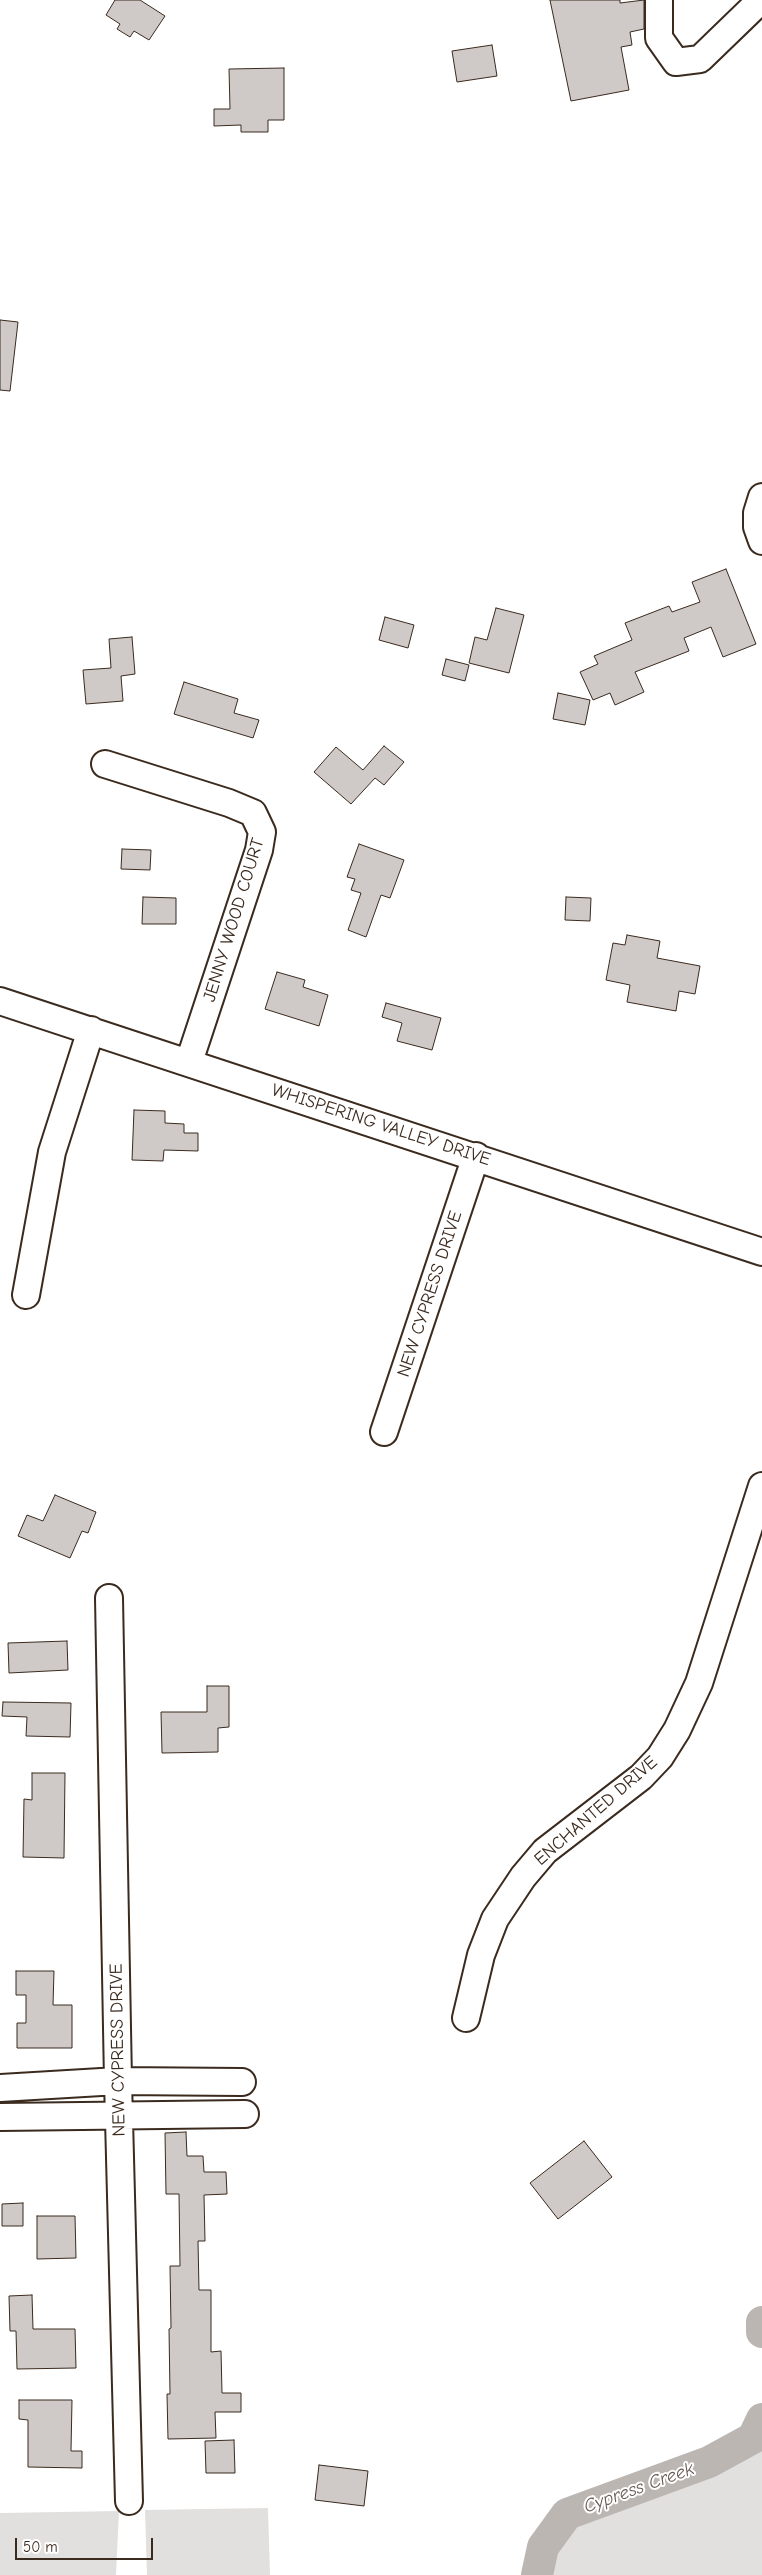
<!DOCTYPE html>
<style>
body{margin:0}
#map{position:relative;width:762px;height:2575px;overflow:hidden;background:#fff;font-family:"Comic Neue",sans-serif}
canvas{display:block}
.scale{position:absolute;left:15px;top:2538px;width:138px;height:22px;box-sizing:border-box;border:2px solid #3b2a1e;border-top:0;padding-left:6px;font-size:15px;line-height:18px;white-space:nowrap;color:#3b2a1e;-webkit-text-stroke:4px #fff;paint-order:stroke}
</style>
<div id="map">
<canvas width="762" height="2575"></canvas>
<div class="scale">50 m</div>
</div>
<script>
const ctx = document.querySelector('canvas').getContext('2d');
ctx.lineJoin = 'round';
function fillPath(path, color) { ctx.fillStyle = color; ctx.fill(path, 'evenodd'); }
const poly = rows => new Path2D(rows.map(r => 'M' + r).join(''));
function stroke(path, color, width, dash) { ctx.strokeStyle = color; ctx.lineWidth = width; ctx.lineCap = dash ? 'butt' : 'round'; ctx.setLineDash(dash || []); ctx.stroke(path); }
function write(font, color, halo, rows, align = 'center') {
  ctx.font = font + ' "Comic Neue",sans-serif'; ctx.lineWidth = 4; ctx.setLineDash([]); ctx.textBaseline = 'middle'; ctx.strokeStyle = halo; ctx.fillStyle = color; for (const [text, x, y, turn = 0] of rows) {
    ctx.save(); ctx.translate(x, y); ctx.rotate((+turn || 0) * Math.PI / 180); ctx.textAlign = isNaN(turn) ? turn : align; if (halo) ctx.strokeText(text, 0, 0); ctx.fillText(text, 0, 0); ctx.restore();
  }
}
const green = poly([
 [762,2419,762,2575,537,2575,543,2547,567,2514,709,2462,753,2438],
 [268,2508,270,2575,147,2575,145,2510],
 [119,2511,116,2575,0,2575,0,2513]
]);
const river = poly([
 [762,2322,762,2332],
 [537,2575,543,2547,567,2514,709,2462,753,2438,762,2419]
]);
const building = poly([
 [115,0,140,0,165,16,149,40,134,31,130,37,117,29,120,24,106,15,115,0],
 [550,0,620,0,620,3,644,0,644,29,630,32,632,45,621,47,629,90,571,101,550,0],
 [492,45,497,76,457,82,452,51,492,45],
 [284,68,284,120,268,120,268,132,241,132,241,125,214,126,214,109,230,109,229,69,284,68],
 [0,320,18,322,10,391,0,390,0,320],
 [726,569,756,644,723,657,711,627,684,638,689,651,635,672,644,692,615,705,610,693,593,700,580,672,598,664,594,656,632,640,625,623,669,606,672,612,700,602,692,582,726,569],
 [496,608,524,615,509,673,469,663,475,637,487,640,496,608],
 [385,617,414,625,408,648,379,640,385,617],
 [132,637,135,674,121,676,123,701,86,704,83,670,111,668,109,639,132,637],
 [446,659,469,665,465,681,442,675,446,659],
 [184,682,238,699,234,713,259,720,253,738,174,714,184,682],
 [558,693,590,700,585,725,553,719,558,693],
 [384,746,404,762,384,785,375,778,351,804,314,772,336,747,363,770,384,746],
 [359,844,404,860,390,898,381,895,366,937,348,930,361,893,351,890,355,879,347,877,359,844],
 [122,849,151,850,150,870,121,869,122,849],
 [143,897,176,898,176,924,142,924,143,897],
 [566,897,591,898,590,921,565,920,566,897],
 [627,935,660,941,657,958,700,966,695,994,679,991,676,1011,627,1002,630,985,606,980,613,943,625,945,627,935],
 [277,972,305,980,303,987,328,995,319,1026,265,1009,277,972],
 [386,1003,441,1018,432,1050,397,1041,402,1023,382,1017,386,1003],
 [134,1110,165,1111,165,1123,184,1124,184,1133,198,1133,198,1151,164,1150,163,1161,132,1160,134,1110],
 [55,1495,96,1512,88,1533,82,1531,70,1558,18,1536,27,1515,43,1521,55,1495],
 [67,1641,68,1670,9,1673,8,1643,67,1641],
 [207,1686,229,1686,229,1727,218,1728,218,1752,162,1753,161,1712,207,1712,207,1686],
 [3,1702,71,1703,70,1737,26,1736,27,1717,2,1716,3,1702],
 [32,1773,65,1773,64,1858,23,1857,24,1799,32,1800,32,1773],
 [16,1971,54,1971,53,2005,72,2005,72,2048,17,2048,17,2023,26,2023,26,1995,16,1995,16,1971],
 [186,2132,187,2156,203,2156,204,2172,226,2172,227,2194,204,2195,205,2241,198,2241,199,2290,211,2290,211,2352,221,2351,222,2393,241,2393,241,2412,215,2412,216,2438,168,2439,167,2394,170,2394,169,2329,171,2328,170,2266,180,2266,179,2194,166,2194,165,2133,186,2132],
 [584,2141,612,2177,558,2219,530,2183,584,2141],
 [23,2203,23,2226,2,2226,2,2204,23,2203],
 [37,2216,75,2216,76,2258,37,2259,37,2216],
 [32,2295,33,2329,75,2329,76,2368,17,2369,16,2331,10,2331,9,2296,32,2295],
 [19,2400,72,2400,71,2451,82,2451,82,2468,28,2467,28,2420,19,2419,19,2400],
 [234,2440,235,2473,206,2473,205,2441,234,2440],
 [319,2465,368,2471,364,2506,315,2500,319,2465]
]);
const minor = poly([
 [659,0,659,38,676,62,700,59,761,0],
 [762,497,757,513,757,527,762,541],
 [105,764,229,803,253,813,262,832,259,850,189,1062],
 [0,1001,762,1252],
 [26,1295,52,1152,91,1030],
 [384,1432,476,1156],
 [109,1598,118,2081,129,2501],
 [466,2018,481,1955,495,1919,523,1877,545,1851,641,1777,660,1757,677,1730,699,1683,762,1486],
 [0,2088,118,2081,242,2082],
 [0,2117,245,2114]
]);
const streetNames = [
 ["JENNY WOOD COURT",234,920,-73],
 ["WHISPERING VALLEY DRIVE",381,1125,18],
 ["NEW CYPRESS DRIVE",430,1294,-72],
 ["ENCHANTED DRIVE",596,1811,-41],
 ["NEW CYPRESS DRIVE",118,2050,-91]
];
const waterNames = [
 ["Cypress Creek",639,2488,-20]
];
fillPath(green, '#e2e0de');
stroke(river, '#bcb6b3', 32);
fillPath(building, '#cfcac7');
stroke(building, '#3b2a1e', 1);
stroke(minor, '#3b2a1e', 30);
stroke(minor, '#fff', 26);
write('18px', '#3b2a1e', '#fff', streetNames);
write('italic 19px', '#685b52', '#fff', waterNames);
</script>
